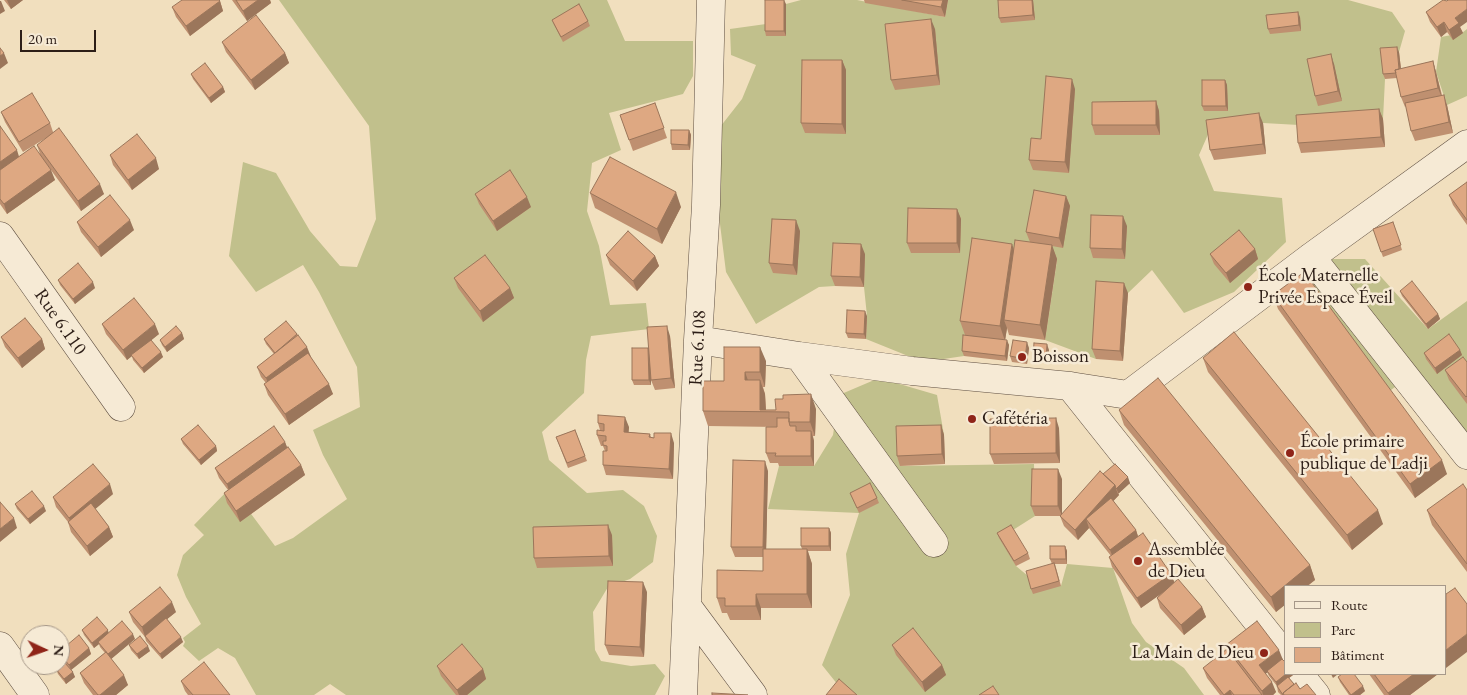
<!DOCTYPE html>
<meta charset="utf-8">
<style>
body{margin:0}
#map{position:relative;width:1467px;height:695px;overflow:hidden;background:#f1dfbe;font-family:"EB Garamond",serif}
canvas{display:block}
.legend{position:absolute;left:1284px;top:585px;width:162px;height:90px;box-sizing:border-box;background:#f6ead5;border:1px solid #a69889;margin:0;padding:6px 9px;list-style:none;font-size:15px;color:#2d1e17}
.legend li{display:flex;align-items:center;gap:10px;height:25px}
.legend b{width:25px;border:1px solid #a69889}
.north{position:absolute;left:20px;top:625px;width:50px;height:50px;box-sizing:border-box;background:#f6ead5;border:1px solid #a69889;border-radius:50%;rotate:93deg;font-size:14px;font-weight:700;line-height:20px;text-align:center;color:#2d1e17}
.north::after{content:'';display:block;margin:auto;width:18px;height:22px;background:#8f2418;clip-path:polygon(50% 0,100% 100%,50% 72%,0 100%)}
.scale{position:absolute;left:20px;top:30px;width:76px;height:22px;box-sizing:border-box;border:2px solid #2d1e17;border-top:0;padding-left:6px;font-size:15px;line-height:18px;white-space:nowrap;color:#2d1e17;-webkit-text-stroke:4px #f6ead5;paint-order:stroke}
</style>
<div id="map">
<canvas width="1467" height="695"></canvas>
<ul class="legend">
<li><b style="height:6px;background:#f6ead5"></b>Route</li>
<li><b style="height:14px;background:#c1c08c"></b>Parc</li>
<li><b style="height:14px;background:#dea882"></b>Bâtiment</li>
</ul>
<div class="north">N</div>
<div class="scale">20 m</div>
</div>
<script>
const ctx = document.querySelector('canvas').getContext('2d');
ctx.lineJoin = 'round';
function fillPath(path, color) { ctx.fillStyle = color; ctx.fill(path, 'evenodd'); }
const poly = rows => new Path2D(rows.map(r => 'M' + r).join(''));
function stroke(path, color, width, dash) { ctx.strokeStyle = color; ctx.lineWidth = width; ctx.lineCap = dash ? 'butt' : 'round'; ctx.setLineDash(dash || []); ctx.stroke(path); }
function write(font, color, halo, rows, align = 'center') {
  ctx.font = font + ' "EB Garamond",serif'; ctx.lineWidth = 5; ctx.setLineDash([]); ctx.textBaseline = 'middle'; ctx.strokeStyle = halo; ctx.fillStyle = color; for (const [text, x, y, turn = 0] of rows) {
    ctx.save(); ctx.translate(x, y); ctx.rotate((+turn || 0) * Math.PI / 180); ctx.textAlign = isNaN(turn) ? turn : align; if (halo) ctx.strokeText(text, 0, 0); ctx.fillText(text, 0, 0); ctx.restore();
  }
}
const green = poly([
 [279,0,607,0,625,41,693,41,693,76,683,94,609,113,621,150,592,163,587,211,599,246,610,305,646,303,649,329,591,336,586,360,584,393,542,432,549,460,587,493,623,490,644,506,657,536,653,562,630,579,608,587,593,612,595,650,601,661,631,666,655,664,665,676,655,695,346,695,330,684,314,695,256,695,235,658,218,648,199,661,183,646,185,642,183,638,201,624,186,597,177,575,183,555,204,535,194,525,231,487,275,546,293,538,347,499,323,455,313,430,360,407,357,367,319,292,303,265,256,292,229,256,243,162,276,173,310,231,340,266,357,267,376,219,369,126],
 [801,0,857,0,945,17,948,0,1348,0,1392,12,1405,31,1399,52,1382,54,1385,79,1383,119,1299,125,1263,123,1210,130,1199,155,1214,191,1282,198,1286,242,1234,292,1184,313,1152,270,1128,293,1100,291,1096,359,1045,340,1057,260,965,335,964,356,923,362,866,339,867,316,864,287,865,254,837,253,835,286,819,287,756,324,726,272,719,216,713,136,742,99,756,65,731,55,730,29,766,24,785,36,786,4],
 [1467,29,1467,96,1447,105,1436,72,1441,37,1462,33],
 [1324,259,1365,259,1428,329,1467,301,1467,445,1415,372,1387,393,1309,286],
 [879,378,937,395,944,435,900,436,900,466,1034,464,1035,516,1013,530,1016,566,1028,576,1061,586,1067,564,1113,568,1132,623,1146,642,1184,668,1204,695,849,695,842,690,822,665,850,595,846,554,859,513,768,509,779,466,814,466,833,435,839,395]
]);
const minor = poly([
 [0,236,121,407],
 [1311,257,1467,455],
 [698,340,799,356,912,371,1070,386,1128,395,1311,257,1467,144],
 [799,356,934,543],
 [1070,386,1286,657],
 [687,606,753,695],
 [0,646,35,695],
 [1299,674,1316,695],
 [683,695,698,340,706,205,711,0]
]);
const wall = poly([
 [4,0,23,0,11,9],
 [232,0,270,0,271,3,247,21],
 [864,0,948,0,945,17,865,3],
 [1033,0,1035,20,1001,23,999,18],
 [220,1,223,11,190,36,176,17,172,7],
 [786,4,786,36,766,36,765,31],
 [1426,12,1460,27,1463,33,1453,40,1447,32,1441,37,1430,22],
 [1300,17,1301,31,1270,34,1268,29],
 [552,20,588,21,590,26,563,42,554,25],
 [935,29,940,85,895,90,891,80],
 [222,42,285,53,289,63,255,90,226,52],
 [1399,52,1401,69,1433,61,1436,72,1442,95,1447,105,1453,133,1415,141,1411,131,1406,106,1405,107,1401,97,1397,78,1385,79,1383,74],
 [842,60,846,70,846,134,805,133,801,123],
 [1334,64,1342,101,1318,106,1315,96],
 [191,74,223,87,225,92,211,103,193,79],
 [1225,80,1227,85,1228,111,1204,111,1202,106],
 [1075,89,1069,173,1033,170,1029,160,1041,139],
 [1156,101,1159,111,1160,135,1095,135,1092,125],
 [655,103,667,138,633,151,620,115],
 [1379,109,1383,119,1385,147,1301,153,1298,143],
 [1,112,50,123,53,132,104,194,81,211,45,162,55,180,7,214,0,204,0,126,19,157,40,154,37,145,46,138,23,152,5,122],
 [1263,123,1266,154,1214,160,1210,150],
 [689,130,691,135,690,150,672,150,671,144],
 [110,155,159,169,132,190,113,165],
 [1467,182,1467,225,1453,205,1449,195],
 [590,193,681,207,662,244,595,208],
 [475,194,531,207,497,231,479,204],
 [1066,196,1070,206,1063,248,1052,246,1057,259,1045,340,1009,335,1007,328,1005,340,1009,345,1007,361,964,356,962,351,965,335,960,321,1014,250,1030,242,1026,232],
 [957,209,961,219,960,253,911,253,907,243],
 [77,222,134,230,101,257,81,232],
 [1393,222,1402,250,1383,257,1373,229],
 [1127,226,1125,259,1093,258,1090,248],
 [800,231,797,275,773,273,769,263],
 [1255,249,1258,259,1230,283,1214,264,1210,254],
 [865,254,864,287,835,286,831,276],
 [606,255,655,256,659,266,637,291,610,265],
 [454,278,510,288,514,298,483,322,458,288],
 [58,280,95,288,75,304,60,285],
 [1400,291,1438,314,1440,319,1428,329,1402,296],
 [1128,293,1123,361,1096,359,1092,349],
 [1273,295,1447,474,1415,498,1278,309],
 [867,316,866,339,848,338,846,333],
 [102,324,159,334,151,340,163,357,144,373,133,360,132,356,127,360,106,334],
 [182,333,184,339,167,352,162,345,160,340],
 [297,334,333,394,289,425,268,395,264,384,266,383,261,377,257,367,274,354,266,344,264,339],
 [670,336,675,388,655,390,651,380,651,372,651,385,634,385,632,380,648,348],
 [1,337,42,339,45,349,22,368,5,347],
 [1029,348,1027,364,1012,362,1010,356],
 [1049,350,1048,362,1035,361,1033,356],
 [1460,350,1462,355,1437,374,1426,359,1424,353],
 [1203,358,1383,524,1352,550,1208,372],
 [766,361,765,387,763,387,765,394,766,410,816,409,815,436,813,436,814,441,814,466,779,466,778,463,770,463,766,453,777,427,708,426,703,411,724,381],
 [1467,362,1467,404,1449,380,1445,370],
 [1119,410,1310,565,1315,580,1276,612,1124,425],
 [598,423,629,427,628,432,650,434,651,437,674,443,673,479,606,475,603,465,605,451,603,446,601,446,597,435,600,430],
 [941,425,944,435,945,464,900,466,897,456],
 [1059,428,1060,463,994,464,990,454],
 [575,430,587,461,568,468,556,437],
 [181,439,216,446,217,451,201,465,183,444],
 [285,442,287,448,301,465,305,475,240,522,227,503,224,493,228,490,219,478,215,468],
 [768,471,766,549,802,549,801,546,829,528,831,533,831,551,808,551,812,564,812,608,761,608,761,620,730,620,727,613,722,613,717,598,763,571,763,557,735,557,731,547],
 [1103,474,1130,483,1118,494,1119,495,1113,501,1136,530,1138,536,1171,574,1174,582,1202,607,1206,617,1184,635,1160,608,1157,598,1162,593,1141,608,1112,567,1109,557,1111,556,1089,528,1078,540,1064,526,1060,516,1035,516,1031,506,1062,479,1062,514],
 [1467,490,1467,572,1432,525,1427,510],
 [850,493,877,498,879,503,859,513],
 [113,494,95,509,109,527,113,537,90,556,71,532,68,522,56,507,53,497],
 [15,504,46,511,30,524,17,509],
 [997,533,1028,553,1030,559,1016,566,999,538],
 [612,535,613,566,537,568,534,558],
 [1065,546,1067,551,1067,564,1055,564,1061,586,1033,594,1031,589,1052,564,1050,559],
 [647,592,644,657,609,655,605,645],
 [129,612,176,612,167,619,183,642,162,659,146,641,145,637,133,622],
 [82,630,109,633,135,639,111,659,128,685,116,695,93,695,84,683,80,673,105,653,100,647,99,644,94,648,84,635],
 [129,645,150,651,139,659,131,650],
 [892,645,942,665,946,675,925,692,896,655],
 [1226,645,1286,674,1292,674,1293,675,1289,678,1294,684,1300,689,1316,695,1281,695,1278,692,1277,686,1269,676,1267,672,1265,673,1276,692,1273,695,1220,695,1207,678,1203,668,1229,652],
 [89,648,91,654,71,670,75,677,66,684,58,674,56,669,64,662,60,657,60,651],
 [437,666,483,669,486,679,467,695,456,695,441,676],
 [1369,674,1438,674,1410,695,1384,695],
 [1338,677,1365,691,1360,695,1349,695,1340,682],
 [181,681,230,695,188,695,185,691]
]);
const shadedWall = poly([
 [7,0,23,0,11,9],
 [258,0,270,0,271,3,247,21,243,11],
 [784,0,786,4,786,36,784,31],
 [943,0,948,0,945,17,941,7],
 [1032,0,1033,0,1035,20,1033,15],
 [0,1,1,1,5,11,0,14],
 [220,1,223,11,190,36,186,26],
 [1467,9,1467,22,1460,27,1463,33,1453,40,1449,30,1455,18],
 [1298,12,1300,17,1301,31,1299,25],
 [931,19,935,29,940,85,937,75],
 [1444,22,1447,32,1441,37,1437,27],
 [1397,47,1399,52,1402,78,1400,73],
 [4,53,8,63,0,69,0,56],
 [285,53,289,63,255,90,251,80],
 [1331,54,1334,64,1342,101,1338,91],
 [842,60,846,70,846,134,842,124],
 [1433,61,1436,72,1442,98,1438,88],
 [1072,79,1075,89,1069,173,1065,162],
 [1225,80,1227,85,1228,111,1226,106],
 [223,87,225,92,211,103,209,98],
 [1444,95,1447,105,1453,133,1449,122],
 [1156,101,1159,111,1160,135,1156,125],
 [1379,109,1383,119,1385,147,1381,137],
 [1259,113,1263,123,1266,154,1263,144],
 [689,130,691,135,690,150,688,145],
 [17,150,20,160,0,174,0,162],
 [156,158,159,169,132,190,128,180],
 [51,170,55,180,7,214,4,204],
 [100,184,104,194,81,211,78,201],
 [676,192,681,207,662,244,657,229],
 [1066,196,1070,206,1063,248,1059,238],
 [527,197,531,207,497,231,493,221],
 [957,209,961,219,960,253,957,243],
 [1123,216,1127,226,1125,259,1122,249],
 [130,220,134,230,101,257,98,247],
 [796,220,800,231,797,275,793,265],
 [861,244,865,254,864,287,860,277],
 [1012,244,1017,258,1004,320,1007,328,1005,341,1000,326],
 [1052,245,1057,259,1045,340,1040,325],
 [1255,249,1258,259,1230,283,1226,273],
 [655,256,659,266,637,291,633,281],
 [93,282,95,288,75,304,73,299],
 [1124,283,1128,293,1123,361,1120,351],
 [510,288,514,298,483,322,480,311],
 [865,311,867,316,866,339,864,334],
 [1438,314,1440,319,1428,329,1426,324],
 [155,324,159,334,127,360,123,350],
 [667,326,670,336,675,388,671,378],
 [182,333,184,339,167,352,165,347],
 [42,339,45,349,22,368,18,358],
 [1007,340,1009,345,1007,361,1005,356],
 [1027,342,1029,348,1027,364,1025,359],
 [1047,344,1049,350,1048,362,1046,357],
 [307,347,311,357,270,388,266,378],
 [760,347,766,361,765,387,760,372],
 [649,348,651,353,651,385,649,380],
 [1460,350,1462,355,1437,374,1435,368],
 [161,352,163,357,144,373,142,368],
 [745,372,750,386,745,380],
 [760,380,765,394,766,412,760,410],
 [329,384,333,394,289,425,285,414],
 [811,394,816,409,815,436,810,422],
 [625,417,629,427,628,442,624,432],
 [1056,418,1059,428,1060,463,1056,453],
 [941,425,944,435,945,464,942,454],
 [811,431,814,441,814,466,811,456],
 [671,433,674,443,673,479,669,469],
 [285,442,289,452,230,494,227,484],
 [216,446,217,451,201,465,199,460],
 [1442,460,1447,474,1415,498,1410,484],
 [765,461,768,471,766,557,763,547],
 [301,465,305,475,240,522,236,511],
 [1058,469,1062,479,1062,516,1058,506],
 [1128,477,1130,483,1118,494,1116,489],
 [110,484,113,494,73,528,69,518],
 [1115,485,1119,495,1091,525,1086,519,1089,528,1078,540,1075,530],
 [44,506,46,511,30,524,28,519],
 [1378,510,1383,524,1352,550,1347,535],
 [14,518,17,528,0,542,0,529],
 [608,525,612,535,613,566,609,556],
 [109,527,113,537,90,556,87,546],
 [829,528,831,533,831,551,829,546],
 [1136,530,1139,540,1114,560,1110,550],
 [1065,546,1067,551,1067,564,1066,559],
 [807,549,812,564,812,608,807,594],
 [1310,565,1315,580,1307,586,1286,586,1286,604,1276,612,1271,597],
 [1171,574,1175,584,1141,608,1137,598],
 [643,582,647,592,644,657,640,647],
 [756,594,761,608,761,620,756,606],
 [172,602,176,612,145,637,142,627],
 [1202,607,1206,617,1184,635,1181,625],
 [108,630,109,635,98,642,99,644,94,648,92,643],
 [133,634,135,639,110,660,108,654],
 [1467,634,1467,652,1446,668,1446,650],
 [181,637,183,642,162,659,160,654],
 [148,646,150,651,139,659,137,654],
 [89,648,91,654,71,670,69,665],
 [1279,650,1283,660,1263,676,1259,665],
 [942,665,946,675,925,692,922,682],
 [483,669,486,679,467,695,459,695,457,690],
 [73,672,75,677,66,684,64,679],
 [1286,674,1292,674,1293,675,1277,687,1276,682],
 [1331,674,1338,674,1333,678],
 [1414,674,1438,674,1410,695,1389,695,1388,693],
 [124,675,128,685,116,695,100,695],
 [1272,682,1276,692,1273,695,1263,695,1262,691],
 [1363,686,1365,691,1360,695,1351,695],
 [1230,690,1232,695,1224,695]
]);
const building = poly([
 [182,0,219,0,220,1,186,26,172,7,182,0],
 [236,0,258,0,243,11,236,0],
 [765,0,784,0,784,31,765,31,765,0],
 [902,0,943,0,941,7,902,0],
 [998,0,1032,0,1033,15,999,18,998,0],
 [1443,0,1447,1,1448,0,1467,0,1467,9,1455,18,1459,23,1449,30,1444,22,1437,27,1426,12,1443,0],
 [579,4,588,21,561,37,552,20,579,4],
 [1298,12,1299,25,1268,29,1266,15,1298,12],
 [256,15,285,53,251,80,222,42,256,15],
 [931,19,937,75,891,80,885,24,931,19],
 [1397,47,1399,69,1395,70,1396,73,1383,74,1380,48,1397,47],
 [0,48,4,53,0,56,0,48],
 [1331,54,1338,91,1315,96,1307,59,1331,54],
 [802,60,842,60,842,124,801,123,802,60],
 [1433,61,1438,88,1401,97,1395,70,1433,61],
 [205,63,223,87,209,98,191,74,205,63],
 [1046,76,1072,79,1065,162,1029,160,1031,138,1041,139,1046,76],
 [1202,80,1225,80,1226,106,1202,106,1202,80],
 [32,93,50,123,19,142,1,112,32,93],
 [1444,95,1449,122,1411,131,1405,103,1444,95],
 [1156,101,1156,125,1092,125,1092,102,1156,101],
 [655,103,664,128,629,140,620,115,655,103],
 [1379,109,1381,137,1298,143,1296,115,1379,109],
 [1259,113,1263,144,1210,150,1206,120,1259,113],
 [0,126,17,150,0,162,0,126],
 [59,128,100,184,78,201,37,145,59,128],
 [671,130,689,130,688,145,671,144,671,130],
 [137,134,156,158,128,180,110,155,137,134],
 [34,146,51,170,4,204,0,199,0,170,34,146],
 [610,157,676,192,657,229,590,193,610,157],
 [510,170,527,197,493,221,475,194,510,170],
 [1467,182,1467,220,1449,195,1467,182],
 [1034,190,1066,196,1059,238,1026,232,1034,190],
 [110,195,130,220,98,247,77,222,110,195],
 [908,208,957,209,957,243,907,243,908,208],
 [1091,215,1123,216,1122,249,1090,248,1091,215],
 [772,219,796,220,793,265,769,263,772,219],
 [1393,222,1401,245,1381,252,1373,229,1393,222],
 [1239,230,1255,249,1226,273,1210,254,1239,230],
 [628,231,655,256,633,281,606,255,628,231],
 [972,238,1012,244,1000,326,960,321,972,238],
 [1015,240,1052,245,1040,325,1004,320,1015,240],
 [833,243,861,244,860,277,831,276,833,243],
 [485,255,510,288,480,311,454,278,485,255],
 [78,263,93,282,73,299,58,280,78,263],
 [1304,272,1442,460,1410,484,1273,295,1304,272],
 [1096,281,1124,283,1120,351,1092,349,1096,281],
 [1412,281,1438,314,1426,324,1400,291,1412,281],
 [134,298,155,324,123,350,102,324,134,298],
 [847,310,865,311,864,334,846,333,847,310],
 [25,318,42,339,18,358,1,337,25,318],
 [286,321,297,334,275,353,264,339,286,321],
 [176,326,182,333,165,347,160,340,176,326],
 [667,326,671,378,651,380,647,327,667,326],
 [1234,332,1378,510,1347,535,1203,358,1234,332],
 [1449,334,1460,350,1435,368,1424,353,1449,334],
 [298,335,307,347,266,378,257,367,298,335],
 [963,335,1007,340,1005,356,962,351,963,335],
 [151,340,161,352,142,368,131,355,151,340],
 [1013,340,1027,342,1025,359,1010,356,1013,340],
 [1034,343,1047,344,1046,357,1033,356,1034,343],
 [724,347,760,347,760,372,745,372,745,380,760,380,760,410,776,410,775,399,783,399,783,395,811,394,810,422,789,422,789,412,703,411,703,381,724,381,724,347],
 [632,348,648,348,649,380,632,380,632,348],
 [308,353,329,384,285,414,264,384,308,353],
 [1463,357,1467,362,1467,396,1466,397,1445,370,1463,357],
 [1158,378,1310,565,1271,597,1119,410,1158,378],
 [598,415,625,417,624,432,650,434,649,437,654,438,654,433,671,433,669,469,603,465,603,451,607,451,607,446,603,445,603,441,606,441,606,436,597,435,597,430,604,431,604,424,598,423,598,415],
 [777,418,789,418,789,422,790,426,796,426,796,431,811,431,811,456,775,456,776,453,766,453,766,427,777,427,777,418],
 [1056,418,1056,453,990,454,990,419,1056,418],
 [198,425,216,446,199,460,181,439,198,425],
 [941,425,942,454,897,456,896,426,941,425],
 [274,426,285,442,227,484,215,468,274,426],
 [575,430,585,456,567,463,556,437,575,430],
 [288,447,301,465,236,511,224,493,288,447],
 [733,460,765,461,763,547,731,547,733,460],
 [93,464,110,484,69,518,53,497,93,464],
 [1115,464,1128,477,1116,489,1115,485,1103,474,1115,464],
 [1032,469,1058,469,1058,506,1031,506,1032,469],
 [1100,471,1115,485,1075,530,1060,516,1100,471],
 [870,483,877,498,857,508,850,493,870,483],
 [1463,484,1467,490,1467,564,1427,510,1463,484],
 [32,491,44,506,28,519,15,504,32,491],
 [1111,498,1136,530,1110,550,1086,519,1111,498],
 [0,502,14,518,0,529,0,502],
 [91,503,109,527,87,546,68,522,91,503],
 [608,525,609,556,534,558,533,527,608,525],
 [1011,525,1028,553,1014,561,997,533,1011,525],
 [801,528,829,528,829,546,801,546,801,528],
 [1143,533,1171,574,1137,598,1109,557,1143,533],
 [1050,546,1065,546,1066,559,1050,559,1050,546],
 [763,549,807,549,807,594,756,594,756,606,725,606,725,598,717,598,717,570,763,571,763,549],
 [1054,563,1059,581,1031,589,1026,571,1054,563],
 [1178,579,1202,607,1181,625,1157,598,1178,579],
 [608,581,643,582,640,647,605,645,608,581],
 [160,587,172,602,142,627,129,612,160,587],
 [1455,588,1467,604,1467,634,1446,650,1446,594,1455,588],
 [97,617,108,630,92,643,82,630,97,617],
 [166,618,181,637,160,654,145,636,166,618],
 [122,621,133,634,108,654,98,642,122,621],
 [1257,621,1279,650,1259,665,1272,682,1262,691,1226,645,1257,621],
 [913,628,942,665,922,682,892,645,913,628],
 [79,635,89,648,69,665,60,654,60,651,79,635],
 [140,636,148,646,137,654,129,645,140,636],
 [462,644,483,669,457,690,437,666,462,644],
 [1227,649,1262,695,1234,695,1230,690,1224,695,1203,668,1227,649],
 [106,652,124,675,100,695,98,695,80,673,106,652],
 [1282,659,1286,663,1286,674,1276,682,1267,671,1282,659],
 [64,662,73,672,64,679,56,669,64,662],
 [204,662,230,695,193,695,181,681,204,662],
 [1342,674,1354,674,1363,686,1351,695,1338,677,1342,674],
 [1374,674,1414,674,1388,693,1374,674],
 [1288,677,1294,684,1283,693,1283,695,1277,686,1288,677],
 [839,679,857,695,826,695,839,679],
 [1296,683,1300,689,1307,684,1316,695,1284,695,1283,693,1296,683],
 [993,686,999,695,979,695,993,686],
 [712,693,748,695,712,695,712,693]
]);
const markers = [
 [1248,287,5,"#8f2418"],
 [1022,357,5,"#8f2418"],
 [972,419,5,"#8f2418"],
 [1290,453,5,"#8f2418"],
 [1138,561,5,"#8f2418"],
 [1264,653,5,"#8f2418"]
];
const poiNames = [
 ["École Maternelle",1258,276],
 ["Privée Espace Éveil",1258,298],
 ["Boisson",1032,357],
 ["Cafétéria",982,419],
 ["École primaire",1300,442],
 ["publique de Ladji",1300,464],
 ["Assemblée",1148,550],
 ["de Dieu",1148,572],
 ["La Main de Dieu",1254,653,"right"]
];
const streetNames = [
 ["Rue 6.110",60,322,55],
 ["Rue 6.108",698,348,-87]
];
fillPath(green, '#c1c08c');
stroke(minor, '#5e4e41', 29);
stroke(minor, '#f6ead5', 28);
fillPath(wall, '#bf9070');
fillPath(shadedWall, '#9b765b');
fillPath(building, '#dea882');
stroke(building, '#9b765b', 1);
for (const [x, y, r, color] of markers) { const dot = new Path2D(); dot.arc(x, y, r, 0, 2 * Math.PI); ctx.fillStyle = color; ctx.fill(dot); stroke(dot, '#f6ead5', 2); }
write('19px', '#2d1e17', '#f6ead5', poiNames, 'left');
write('19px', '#2d1e17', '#f6ead5', streetNames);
</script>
